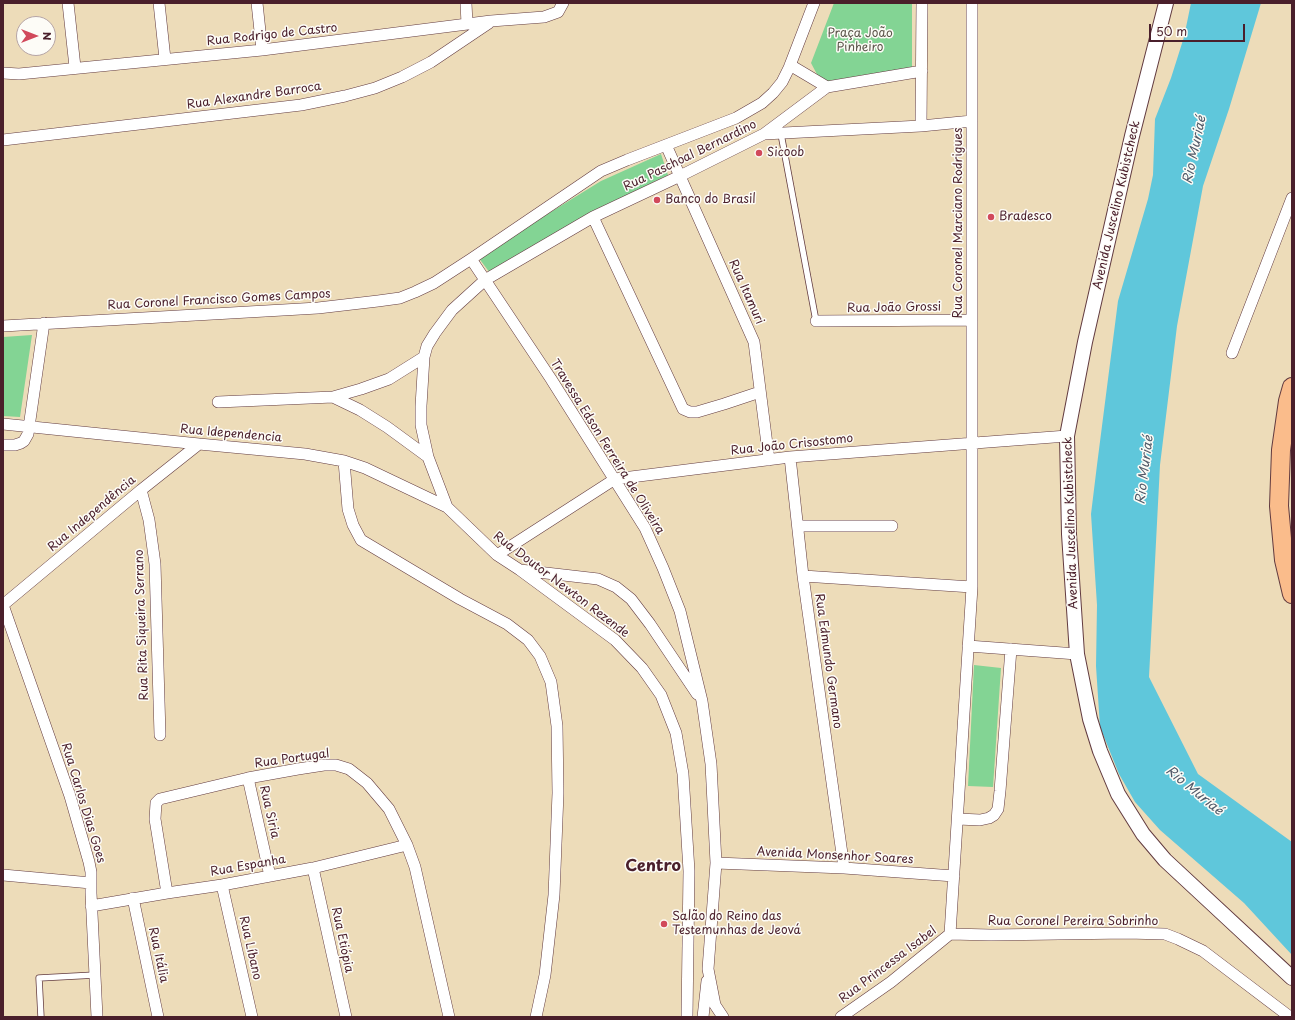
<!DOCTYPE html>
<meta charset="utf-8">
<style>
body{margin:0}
#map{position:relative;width:1295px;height:1020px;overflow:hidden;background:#eddcb9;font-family:"Playpen Sans",sans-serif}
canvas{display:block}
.frame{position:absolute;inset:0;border:4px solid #4a1f2b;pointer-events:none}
.north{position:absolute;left:16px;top:16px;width:40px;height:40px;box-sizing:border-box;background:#fdfcf7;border:1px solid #b5a4a5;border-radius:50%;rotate:90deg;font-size:11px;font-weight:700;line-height:16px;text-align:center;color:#4a1f2b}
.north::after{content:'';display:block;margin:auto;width:14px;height:18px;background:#d1495b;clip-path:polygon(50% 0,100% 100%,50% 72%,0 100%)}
.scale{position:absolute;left:1149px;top:24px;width:96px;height:18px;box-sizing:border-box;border:2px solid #4a1f2b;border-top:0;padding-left:5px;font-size:12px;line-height:14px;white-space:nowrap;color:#4a1f2b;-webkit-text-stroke:3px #fdfcf7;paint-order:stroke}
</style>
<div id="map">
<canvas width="1295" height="1020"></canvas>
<div class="frame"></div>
<div class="north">N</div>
<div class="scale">50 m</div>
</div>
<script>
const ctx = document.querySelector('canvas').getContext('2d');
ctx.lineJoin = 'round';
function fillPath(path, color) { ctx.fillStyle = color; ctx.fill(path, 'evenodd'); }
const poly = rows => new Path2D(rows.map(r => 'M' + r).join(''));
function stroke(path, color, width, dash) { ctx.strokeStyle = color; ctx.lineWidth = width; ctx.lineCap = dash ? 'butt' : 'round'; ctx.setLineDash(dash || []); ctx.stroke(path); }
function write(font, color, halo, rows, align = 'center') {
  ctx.font = font + ' "Playpen Sans",sans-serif'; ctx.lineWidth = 3; ctx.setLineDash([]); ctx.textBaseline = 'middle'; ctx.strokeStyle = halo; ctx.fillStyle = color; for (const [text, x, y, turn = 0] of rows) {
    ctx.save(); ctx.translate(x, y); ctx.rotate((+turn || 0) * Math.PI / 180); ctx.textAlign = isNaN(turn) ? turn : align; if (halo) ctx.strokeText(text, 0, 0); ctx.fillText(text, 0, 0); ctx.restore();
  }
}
const green = poly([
 [834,3,912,3,912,73,833,82,820,80,811,63],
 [661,154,668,175,586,216,490,273,478,257,601,181],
 [32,335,20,417,3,416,3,337],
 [974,665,1001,668,993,787,968,786]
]);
const water = poly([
 [1191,3,1261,3,1229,109,1203,186,1177,326,1160,465,1149,677,1198,774,1292,842,1292,955,1244,903,1160,830,1135,802,1119,774,1100,727,1096,666,1097,605,1091,514,1097,465,1118,301,1148,199,1153,175,1155,119,1171,78,1184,37]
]);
const service = poly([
 [781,134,816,321],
 [41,1017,39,978,95,975]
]);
const minor = poly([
 [68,3,75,67],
 [159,3,165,59],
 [257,3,262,50],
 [466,3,467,24],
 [790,65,827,87],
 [3,73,19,74,262,50,491,21,544,17,558,12,563,3],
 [921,126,922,3],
 [764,134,827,87,922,71],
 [3,140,301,105,345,96,375,88,402,77,431,62,489,23],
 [666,145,754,342,769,460],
 [593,217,683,409,690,412,697,412,724,404,760,392],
 [471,259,551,379,645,528,663,568,680,611,702,701,711,764,716,863,708,969,715,1005,723,1017],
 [816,321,972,320],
 [3,326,318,308,378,301,400,298,415,292,434,283,471,259,601,171,627,160,736,118,762,103,773,93,782,82,789,68,814,3],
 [1232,353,1292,198],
 [333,397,360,410,387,427,428,457],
 [218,402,333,397,361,389,389,379,424,357],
 [3,424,199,444,305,454,344,461,365,468,447,507,497,555,520,570,615,640,642,668,661,695,676,733,683,774,689,871,687,1017],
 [3,445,15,445,21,443,24,441,28,434,44,323],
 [790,457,803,576,844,868],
 [344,461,348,509,353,525,361,540,460,599,507,624,528,640,540,656,551,682,557,726,558,793,554,895,545,975,536,1017],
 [141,490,149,520,155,564,160,735],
 [447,507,428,457,421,425,421,406,424,357,427,346,435,333,452,310,485,280,593,217,680,176,764,134,921,126,972,121],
 [798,526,892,526],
 [497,555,615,479,790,457,1067,436],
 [520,570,598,579,616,587,631,599,650,624,697,694],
 [803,576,972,587],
 [3,605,70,796,89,862,91,872,91,893,97,1017],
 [3,605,141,490,199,444],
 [968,646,1077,654],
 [248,778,270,876],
 [958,819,980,820,989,818,994,815,998,809,1000,791,1011,649],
 [716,863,844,868,954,876],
 [313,868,346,1017],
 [3,875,91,883],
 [222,885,252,1017],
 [167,893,155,819,156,803,160,799,248,778,298,769,324,765,336,765,349,769,367,783,389,809,407,845,415,867,449,1017],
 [133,898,158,1017],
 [91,906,167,893,222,885,313,868,407,845],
 [950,934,972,587,972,3],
 [950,934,991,935,1127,933,1165,934,1178,939,1203,951,1290,1017],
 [703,1017,707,981],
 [841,1017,891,982,950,934]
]);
const tertiary = poly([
 [1166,3,1132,136,1085,342,1067,436,1069,534,1077,654,1090,719,1100,751,1118,794,1143,834,1165,860,1292,978]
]);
const trunk = poly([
 [1292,387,1288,401,1281,450,1279,506,1284,560,1292,594]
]);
const markers = [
 [759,153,4,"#d1495b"],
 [657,200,4,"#d1495b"],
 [991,217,4,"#d1495b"],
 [664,924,4,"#d1495b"]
];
const parkNames = [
 ["Praça João",860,34],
 ["Pinheiro",860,48]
];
const streetNames = [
 ["Rua Rodrigo de Castro",272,35,-6],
 ["Rua Alexandre Barroca",254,96,-8],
 ["Rua Paschoal Bernardino",690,156,-26],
 ["Avenida Juscelino Kubistcheck",1117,205,-77],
 ["Rua Coronel Marciano Rodrigues",959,223,-90],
 ["Rua Itamuri",746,292,66],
 ["Rua Coronel Francisco Gomes Campos",219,300,-3],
 ["Rua João Grossi",894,308,-1],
 ["Rua Idependencia",231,434,5],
 ["Rua João Crisostomo",792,445,-6],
 ["Travessa Edson Ferreira de Oliveira",607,447,58],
 ["Rua Independência",92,514,-40],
 ["Avenida Juscelino Kubistcheck",1071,523,-92],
 ["Rua Doutor Newton Rezende",561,585,37],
 ["Rua Rita Siqueira Serrano",142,625,-92],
 ["Rua Edmundo Germano",828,661,82],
 ["Rua Portugal",292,759,-8],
 ["Rua Carlos Dias Goes",83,803,73],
 ["Rua Siria",269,812,77],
 ["Avenida Monsenhor Soares",835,856,3],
 ["Rua Espanha",248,866,-10],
 ["Rua Coronel Pereira Sobrinho",1073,922],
 ["Rua Etiópia",342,940,78],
 ["Rua Líbano",250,948,77],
 ["Rua Itália",158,955,78],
 ["Rua Princessa Isabel",888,965,-37]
];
const poiNames = [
 ["Sicoob",767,153],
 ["Banco do Brasil",665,200],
 ["Bradesco",999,217],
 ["Salão do Reino das",672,917],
 ["Testemunhas de Jeová",672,931]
];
const waterNames = [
 ["Rio Muriaé",1195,150,-78],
 ["Rio Muriaé",1145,470,-83],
 ["Rio Muriaé",1194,791,39]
];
const districtNames = [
 ["Centro",653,867]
];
fillPath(green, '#83d494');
fillPath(water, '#5fc7db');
stroke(service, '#623b40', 7);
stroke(minor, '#623b40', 12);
stroke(tertiary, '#623b40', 16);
stroke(trunk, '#623b40', 20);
stroke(service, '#fff', 5.5);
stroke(minor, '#fff', 11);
stroke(tertiary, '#fff', 14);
stroke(trunk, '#fabc8b', 18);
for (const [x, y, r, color] of markers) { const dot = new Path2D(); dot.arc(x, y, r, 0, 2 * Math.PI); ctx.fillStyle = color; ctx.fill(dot); stroke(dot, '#fdfcf7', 1.5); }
write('12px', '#5b554a', '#fdfcf7', parkNames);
write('12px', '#4a1f2b', '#fdfcf7', streetNames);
write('12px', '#4a1f2b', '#fdfcf7', poiNames, 'left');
write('italic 13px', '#515a69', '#fdfcf7', waterNames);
write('bold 16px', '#4a1f2b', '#fdfcf7', districtNames);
</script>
